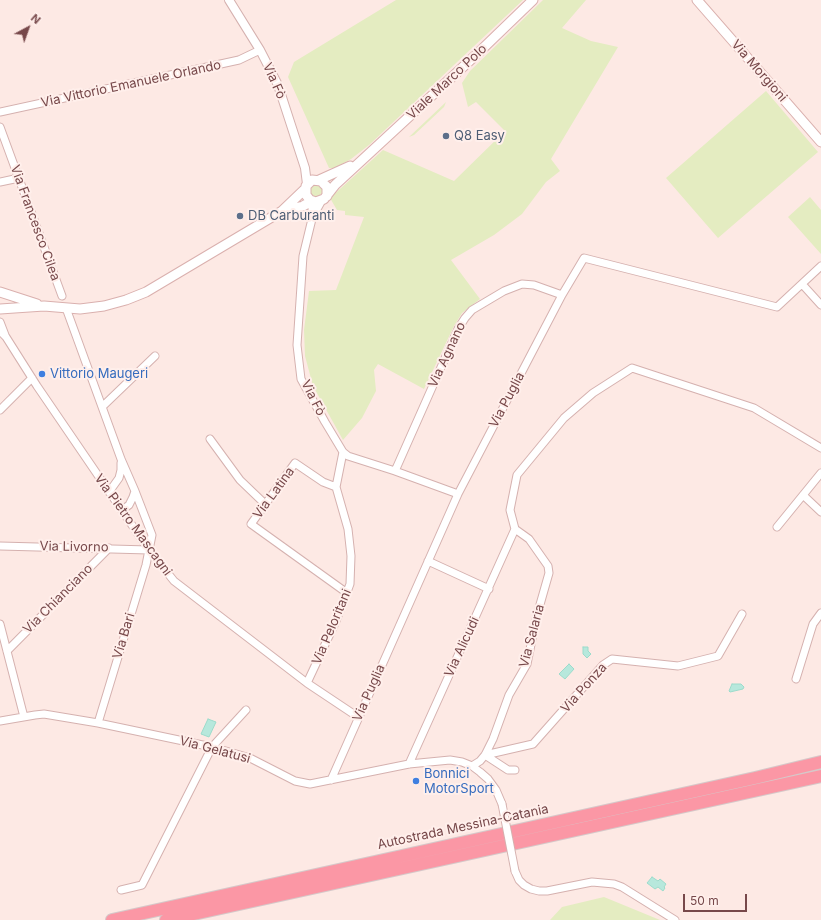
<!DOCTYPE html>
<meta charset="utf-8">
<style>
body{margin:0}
#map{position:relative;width:821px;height:920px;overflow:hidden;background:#fde9e4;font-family:Inter,sans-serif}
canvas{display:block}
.north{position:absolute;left:8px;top:8px;width:40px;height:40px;-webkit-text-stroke:3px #ffefeb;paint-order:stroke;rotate:41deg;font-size:11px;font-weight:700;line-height:16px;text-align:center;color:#77484a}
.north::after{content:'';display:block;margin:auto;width:14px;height:18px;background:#77484a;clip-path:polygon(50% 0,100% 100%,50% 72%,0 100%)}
.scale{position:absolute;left:683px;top:894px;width:64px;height:18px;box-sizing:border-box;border:2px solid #77484a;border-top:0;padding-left:5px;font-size:12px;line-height:14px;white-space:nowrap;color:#77484a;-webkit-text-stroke:3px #ffefeb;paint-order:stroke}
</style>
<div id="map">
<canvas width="821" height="920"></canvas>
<div class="north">N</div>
<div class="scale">50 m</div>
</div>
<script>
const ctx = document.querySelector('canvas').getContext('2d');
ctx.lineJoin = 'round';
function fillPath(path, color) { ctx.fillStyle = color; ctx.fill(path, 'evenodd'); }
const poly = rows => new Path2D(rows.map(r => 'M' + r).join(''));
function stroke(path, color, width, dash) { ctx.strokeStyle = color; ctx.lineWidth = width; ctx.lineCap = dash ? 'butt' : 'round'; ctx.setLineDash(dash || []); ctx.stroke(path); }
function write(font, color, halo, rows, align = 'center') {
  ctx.font = font + ' Inter,sans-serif'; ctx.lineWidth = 4; ctx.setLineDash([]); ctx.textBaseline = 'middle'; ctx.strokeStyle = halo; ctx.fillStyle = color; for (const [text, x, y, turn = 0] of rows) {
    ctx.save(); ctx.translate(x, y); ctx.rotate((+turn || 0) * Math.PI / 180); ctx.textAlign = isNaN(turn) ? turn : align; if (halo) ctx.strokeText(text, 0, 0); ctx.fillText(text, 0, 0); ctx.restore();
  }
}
const green = poly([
 [396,0,523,0,369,145,351,159,335,168,329,168,288,77,294,62],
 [543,0,586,0,562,28,591,41,618,47,551,159,560,171,546,182,522,214,494,235,451,260,480,299,462,313,454,326,424,389,378,364,374,370,376,391,362,418,343,440,313,386,305,356,304,330,309,291,336,290,364,217,345,215,345,211,337,210,330,198,383,150,454,181,505,131,476,102,468,107,462,83,470,71],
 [766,91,818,152,718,238,666,178],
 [446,102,444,107,414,135,409,137],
 [315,182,323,188,323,191,320,195,316,197,311,196,308,190],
 [810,197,821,210,821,254,788,217],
 [604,897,660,920,550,920,562,907]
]);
const water = poly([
 [583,647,588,647,588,651,591,654,587,658,583,654,583,647],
 [569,664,574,669,565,679,559,674,569,664],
 [732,684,741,684,744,687,743,689,730,692,729,691,732,684],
 [208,719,216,722,209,737,201,734,208,719],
 [652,877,658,881,660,879,666,884,664,887,665,888,663,891,658,887,655,889,647,883,652,877]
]);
const minor = poly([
 [0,112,239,60,260,50],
 [0,127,62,296],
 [0,182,19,178],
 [312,201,312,219,303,256,297,345,301,379,325,422,343,452,348,456,395,471,458,494],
 [312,218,321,202],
 [802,284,821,305],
 [66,308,121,459,135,491,133,497,129,505,122,510],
 [0,322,5,335],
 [0,331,6,337,37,386,149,550,174,581,307,683,358,717],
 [103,406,155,356],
 [0,410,32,378],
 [210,439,240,480,265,504],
 [395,471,458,329,465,318,472,310,504,291,522,284,534,285,562,295],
 [336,487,323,482,295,463,251,524,347,593],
 [109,492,119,478,121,470,121,463],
 [803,495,821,512],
 [777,527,821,473],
 [515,529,510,510,517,475,564,418,593,393,632,368,754,408,821,448],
 [0,546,149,550],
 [428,561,489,589],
 [0,624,24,717],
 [7,651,109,548],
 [796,679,813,624,821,613],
 [307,683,336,621,350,584,351,556,348,529,336,487,343,452],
 [0,721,35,715,44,714,98,723,212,747,250,758,295,781,310,784,409,764,450,760,462,762,472,766,480,772,488,779,496,790,502,804],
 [98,723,146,565,152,535,135,491],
 [485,755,533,744,603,665,612,659,678,666,718,656,742,614],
 [485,755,508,770,515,770],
 [409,764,515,529],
 [472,766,480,761,485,755,493,739,509,695,527,664,537,615,549,573,548,566,529,539,515,529],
 [331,780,458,494,562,295,584,258,777,307,821,266],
 [515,871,519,880,524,885,531,889,539,891,547,891,592,882,614,884,622,887,675,920],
 [121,890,142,885,212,747,246,710]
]);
const tertiary = poly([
 [229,0,260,50,278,85,305,168,307,184]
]);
const secondary = poly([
 [697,0,821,142],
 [319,180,350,166],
 [327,196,327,187,321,181,312,180,306,186,306,195,310,200,316,202,324,199,335,185,477,54,533,0],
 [283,211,303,206,312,201],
 [0,292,37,304],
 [0,309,44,306,80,309,104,306,126,300,146,292,282,211,305,189]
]);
const motorway = poly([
 [112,920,755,778,821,762],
 [166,920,821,776]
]);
const minorBridge = poly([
 [502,804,515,871]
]);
const markers = [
 [446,136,4,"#5c6f8a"],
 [240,216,4,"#5c6f8a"],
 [42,374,4,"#3f7fe0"],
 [416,781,4,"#3f7fe0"]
];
const streetNames = [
 ["Via Morgioni",759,71,49],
 ["Via Fò",274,81,66],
 ["Viale Marco Polo",447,82,-43],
 ["Via Vittorio Emanuele Orlando",131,84,-12],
 ["Via Francesco Cilea",35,223,70],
 ["Via Agnano",447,355,-65],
 ["Via Fò",313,398,63],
 ["Via Puglia",507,400,-62],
 ["Via Latina",274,493,-54],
 ["Via Pietro Mascagni",133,525,54],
 ["Via Livorno",74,547,1],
 ["Via Chianciano",58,599,-45],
 ["Via Peloritani",332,627,-67],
 ["Via Bari",124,636,-73],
 ["Via Salaria",532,636,-75],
 ["Via Alicudi",462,647,-65],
 ["Via Ponza",584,688,-48],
 ["Via Puglia",369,693,-66],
 ["Via Gelatusi",215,750,15],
 ["Autostrada Messina-Catania",463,827,-12]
];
const serviceNames = [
 ["Q8 Easy",454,136],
 ["DB Carburanti",248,216]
];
const shopNames = [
 ["Vittorio Maugeri",50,374],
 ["Bonnici",424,774],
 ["MotorSport",424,789]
];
fillPath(green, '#e4ecc1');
fillPath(water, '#b7e8dc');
stroke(water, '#9cdbcb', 1);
stroke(minor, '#d5b1af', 9);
stroke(tertiary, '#d5b1af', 10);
stroke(secondary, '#dab0ae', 11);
stroke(motorway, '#d6c8c9', 14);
stroke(minor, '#fff', 7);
stroke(tertiary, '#fff', 8);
stroke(secondary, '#fff', 9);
stroke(motorway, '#fb97a5', 12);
stroke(minorBridge, '#d5b1af', 9, []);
stroke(minorBridge, '#fff', 7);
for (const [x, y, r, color] of markers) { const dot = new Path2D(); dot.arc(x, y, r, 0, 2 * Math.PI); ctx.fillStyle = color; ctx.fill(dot); stroke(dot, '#ffefeb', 1.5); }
write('13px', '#77484a', '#ffefeb', streetNames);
write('13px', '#4e5e75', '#ffefeb', serviceNames, 'left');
write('13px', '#366cbe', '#ffefeb', shopNames, 'left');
</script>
